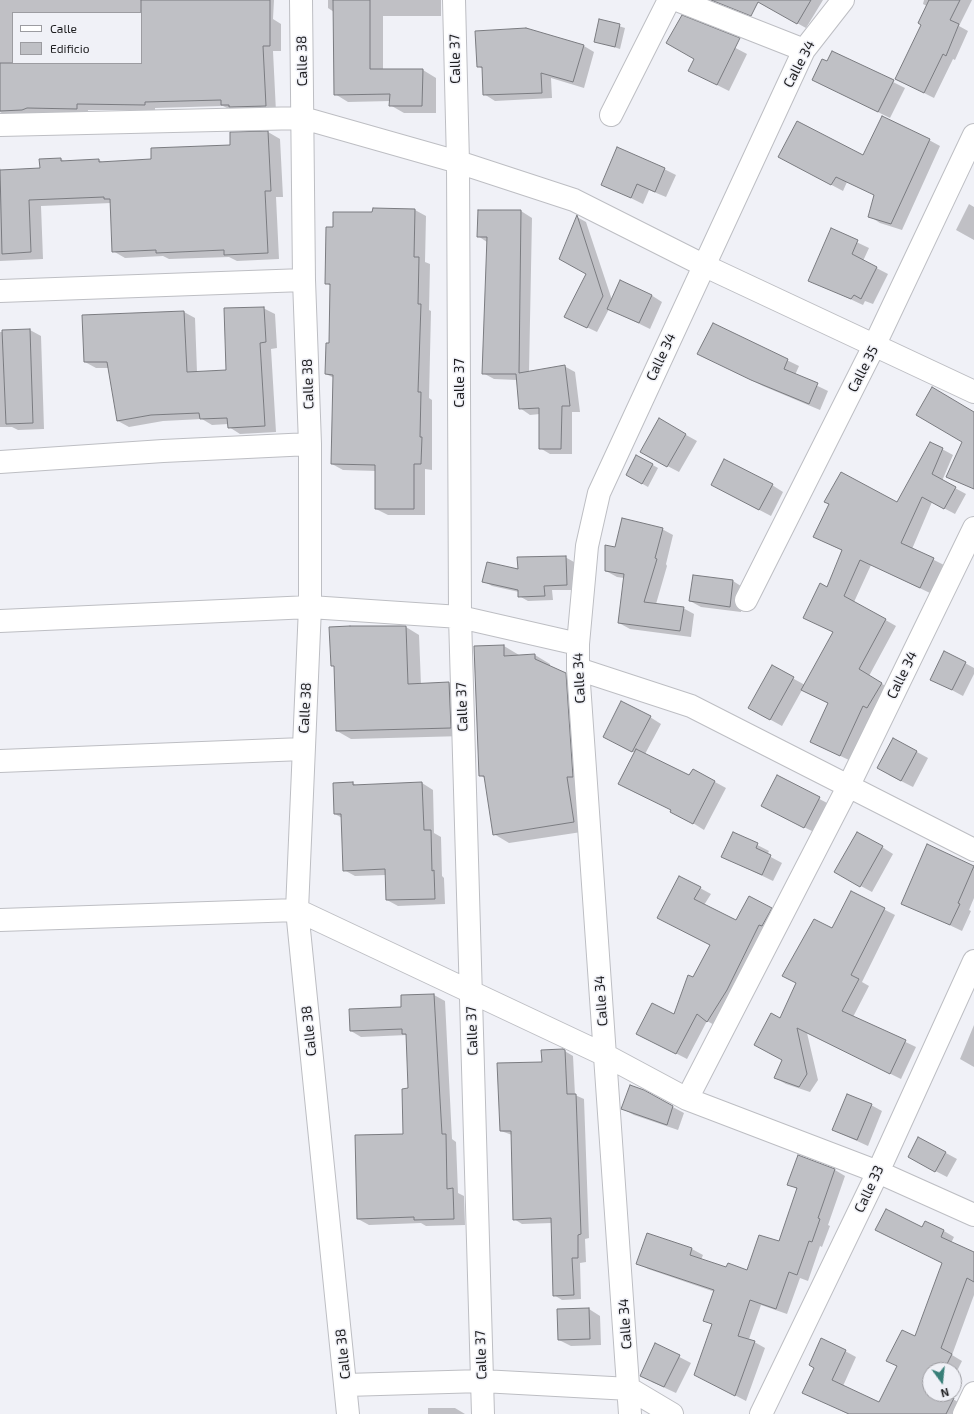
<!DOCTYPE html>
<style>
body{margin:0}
#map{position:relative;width:974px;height:1414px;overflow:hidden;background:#f0f1f7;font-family:"Exo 2",sans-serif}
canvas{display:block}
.legend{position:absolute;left:12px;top:12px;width:130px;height:52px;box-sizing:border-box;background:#f0f1f7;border:1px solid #9c9ca1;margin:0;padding:5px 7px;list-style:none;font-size:12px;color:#1d1d1f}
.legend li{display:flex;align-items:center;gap:8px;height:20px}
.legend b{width:20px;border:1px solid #9c9ca1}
.north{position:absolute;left:922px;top:1362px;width:40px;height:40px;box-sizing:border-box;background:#f0f1f7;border:1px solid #9c9ca1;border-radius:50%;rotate:165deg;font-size:11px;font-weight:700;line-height:16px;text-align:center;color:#1d1d1f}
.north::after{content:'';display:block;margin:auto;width:14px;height:18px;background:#387f78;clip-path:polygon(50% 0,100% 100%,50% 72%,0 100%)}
</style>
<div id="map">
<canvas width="974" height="1414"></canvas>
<ul class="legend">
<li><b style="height:5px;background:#fff"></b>Calle</li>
<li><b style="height:11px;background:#bfc0c5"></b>Edificio</li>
</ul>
<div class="north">N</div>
</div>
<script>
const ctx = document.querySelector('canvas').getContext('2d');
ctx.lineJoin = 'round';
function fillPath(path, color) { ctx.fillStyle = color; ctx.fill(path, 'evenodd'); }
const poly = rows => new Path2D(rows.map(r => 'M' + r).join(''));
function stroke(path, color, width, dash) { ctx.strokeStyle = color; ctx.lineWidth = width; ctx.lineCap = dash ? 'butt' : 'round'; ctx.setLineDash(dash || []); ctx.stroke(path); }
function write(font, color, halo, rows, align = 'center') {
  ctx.font = font + ' "Exo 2",sans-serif'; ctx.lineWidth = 3; ctx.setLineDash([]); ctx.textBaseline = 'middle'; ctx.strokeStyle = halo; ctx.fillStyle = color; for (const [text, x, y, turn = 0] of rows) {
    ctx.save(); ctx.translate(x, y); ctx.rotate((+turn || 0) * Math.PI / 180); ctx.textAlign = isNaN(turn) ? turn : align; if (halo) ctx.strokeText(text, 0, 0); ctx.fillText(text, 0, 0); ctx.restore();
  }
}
const shadow = poly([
 [0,0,274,0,273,19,281,24,281,51,273,51,276,112,233,111,223,106,155,108,155,110,88,110,88,115,8,117,0,112],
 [13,13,141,13,141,63,13,63],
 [328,0,441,0,441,16,383,16,383,70,423,70,436,78,436,113,404,113,390,105,391,101,348,102,335,94,334,12,328,8],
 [761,0,823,0,806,28,759,2],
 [924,0,972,0,959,26,968,31,955,60,953,59,934,98,906,84,927,6,923,4],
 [600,20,625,28,620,49,595,41],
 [709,34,747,54,729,91,701,77],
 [584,46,594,52,584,88,551,78,552,98,495,101,484,94,483,69,478,66],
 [833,52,905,88,890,118,825,86,828,62],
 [268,132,280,139,283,197,276,197,279,259,237,261,229,257,169,259,163,256,125,258,113,251,111,203,41,206,43,259,0,261,0,168,1,171,41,169,61,159,66,162,99,160,104,163,152,160,231,146],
 [929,140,940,146,902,230,880,223,869,216,875,195,847,182,843,191,790,163,864,157],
 [664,169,676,175,666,197,649,190,643,204,602,184],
 [969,204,974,207,974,240,956,230],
 [415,210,426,216,425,262,430,264,429,310,431,311,429,398,432,400,432,470,425,469,425,515,388,515,376,509,376,471,343,470,332,464,334,378,326,374,330,344,331,286,326,283,334,228,373,213],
 [521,211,532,218,529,372,564,366,575,372,580,412,572,412,572,454,550,454,540,448,540,414,530,415,520,408,517,380,494,379,483,373,487,242,478,236],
 [577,217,586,222,612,300,651,295,662,302,650,329,609,309,597,332,578,323,587,274],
 [831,230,869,248,863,261,888,274,873,304,865,301,863,305,809,280],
 [263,308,275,314,277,348,271,349,276,432,240,434,229,427,228,424,212,425,202,419,163,421,129,427,118,421,109,368,96,368,85,362,184,312,195,318,197,372,227,371],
 [713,324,799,366,795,375,828,391,820,410,763,386,699,354],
 [30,330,41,336,44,429,18,430,12,427,0,427,0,332],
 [659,420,697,441,679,472,652,458],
 [942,449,953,455,942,481,966,494,955,514,932,502,912,549,944,565,930,593,871,565,854,602,896,626,869,676,892,690,851,761,811,742,829,704,802,690,782,726,760,714,772,667,805,685,833,632,815,623,843,551,814,537,897,503],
 [637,456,658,468,648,487,627,475],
 [772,485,783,492,771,516,723,491],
 [662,529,673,535,666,564,667,566,656,604,683,608,694,614,691,637,630,629,619,623,624,578,617,577,606,571,615,548],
 [565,557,574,562,575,590,552,590,553,600,528,601,519,596,519,592,492,586,483,581],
 [733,581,744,588,741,612,701,607,690,601],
 [406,627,419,635,421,685,449,683,463,691,464,736,351,739,337,731,335,667,332,665],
 [504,646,519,655,535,655,550,664,550,667,581,683,588,831,509,843,494,834,486,779,480,775],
 [965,663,974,668,974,674,963,696,931,679],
 [650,717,661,724,645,754,690,777,693,770,726,788,704,830,672,810,634,792,635,753,615,743],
 [893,739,928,758,913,787,889,775],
 [777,777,831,805,816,833,773,812],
 [353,783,357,786,422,783,433,790,434,833,441,837,442,876,444,878,445,904,398,906,387,900,386,875,355,876,344,870,342,818,335,814],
 [734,833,769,851,767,855,782,863,773,881,723,857],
 [927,845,974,867,974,898,969,910,971,911,962,931,903,903],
 [882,847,893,854,872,892,846,878],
 [700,888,711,894,704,905,736,921,771,909,782,915,718,1027,707,1021,687,1059,648,1039,674,1015,711,945,669,924],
 [852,893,895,915,862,982,869,986,853,1017,916,1047,901,1079,807,1033,818,1080,810,1092,786,1084,775,1078,783,1060,781,1019,833,930],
 [434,995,445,1001,452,1139,456,1142,458,1193,464,1196,465,1225,426,1226,421,1223,369,1225,358,1219,404,1135,409,1089,407,1035,361,1037,351,1031],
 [974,1025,974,1067,960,1059],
 [563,1050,573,1056,575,1095,584,1099,589,1238,585,1239,586,1262,580,1263,581,1299,562,1300,554,1295,552,1223,522,1224,514,1219,512,1135,501,1131,543,1063],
 [643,1091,684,1113,678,1130,634,1115,623,1109],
 [871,1105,882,1111,868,1146,833,1130],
 [946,1153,957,1159,947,1177,920,1163],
 [798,1156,835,1170,845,1176,828,1225,830,1226,822,1247,820,1246,808,1281,800,1278,787,1314,761,1305,749,1339,765,1348,746,1401,706,1380,713,1325,705,1320,715,1292,648,1269,637,1263,648,1234,692,1249,703,1255,701,1260,727,1269,748,1271,779,1242,797,1189,788,1184],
 [923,1228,944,1231,954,1237,951,1243,974,1253,974,1295,952,1355,962,1361,954,1377,954,1370,930,1370,930,1394,946,1394,946,1395,958,1402,952,1414,848,1414,804,1393,845,1351,856,1357,843,1386,880,1403,898,1367,888,1361,915,1338,943,1263],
 [589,1309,600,1316,601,1345,571,1346,559,1340],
 [656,1345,691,1363,676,1393,652,1382],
 [428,1408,455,1408,465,1414,428,1414]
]);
const building = poly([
 [141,0,270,0,270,46,263,46,266,106,229,107,229,105,221,105,221,100,145,102,145,105,77,104,77,109,27,108,22,110,0,111,0,63,141,63,141,0],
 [333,0,370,0,370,69,423,69,422,106,389,106,390,94,334,95,333,0],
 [711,0,811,0,797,24,758,2,751,16,711,0],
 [929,0,960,0,950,20,959,24,946,56,943,54,924,93,895,79,921,25,918,23,929,0],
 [682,15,740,38,717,85,688,71,694,59,666,43,682,15],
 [599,19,620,24,615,47,594,42,599,19],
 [526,28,584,45,573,82,541,73,542,93,483,95,482,67,477,67,475,31,526,28],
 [832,51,894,80,878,112,812,80,822,59,827,61,832,51],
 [882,116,930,139,891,224,868,217,874,195,836,177,831,185,778,157,797,121,863,155,882,116],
 [268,131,271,191,265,191,268,253,224,255,224,250,156,253,156,250,112,252,110,199,104,199,104,197,29,200,31,252,2,254,0,170,40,168,39,159,61,158,61,161,99,159,99,162,151,159,151,148,230,145,230,132,268,131],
 [617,147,665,168,655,192,637,184,631,198,601,185,617,147],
 [373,208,415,209,414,257,419,257,418,304,421,304,418,392,421,392,420,437,422,437,421,464,414,464,414,509,375,509,375,465,331,464,333,375,325,374,326,343,329,343,330,284,325,284,326,227,333,227,333,212,372,212,373,208],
 [478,210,521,210,519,373,565,365,570,406,562,406,561,449,539,449,539,408,519,409,516,374,482,374,487,237,477,237,478,210],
 [577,215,603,296,587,328,564,317,586,274,559,259,577,215],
 [831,228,858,240,852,254,877,267,861,299,854,295,851,299,808,281,831,228],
 [620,280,652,295,639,323,607,309,620,280],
 [264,307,266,342,260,343,265,426,228,428,227,418,200,419,199,413,151,415,117,421,107,362,84,362,82,315,184,311,187,372,226,370,224,308,264,307],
 [713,323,788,359,784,369,818,383,809,404,751,380,697,354,713,323],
 [30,329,33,423,6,424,2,330,30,329],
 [932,387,974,412,974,489,946,477,962,442,916,415,932,387],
 [659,418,686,434,667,467,640,452,659,418],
 [930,442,943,448,932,474,956,487,944,509,922,497,901,543,934,558,920,588,860,560,844,596,886,619,859,669,882,683,867,708,863,706,840,756,810,742,828,703,801,690,833,632,803,618,820,583,827,587,842,550,813,537,829,504,824,502,841,472,897,502,930,442],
 [636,455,653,464,642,484,626,475,636,455],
 [724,459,773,484,759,510,711,485,724,459],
 [622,518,663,528,655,558,657,559,644,602,684,607,680,631,618,623,624,574,605,571,605,545,615,547,622,518],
 [566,556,567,585,544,586,545,596,518,597,518,590,482,582,487,562,518,569,517,557,566,556],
 [693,575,733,580,730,607,689,601,693,575],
 [350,626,406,626,408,684,449,682,451,728,336,731,334,666,331,666,329,627,350,626],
 [504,645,504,656,535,654,535,659,566,673,573,777,567,777,574,822,493,835,484,776,479,776,474,646,504,645],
 [944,651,966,662,952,690,930,680,944,651],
 [772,665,794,677,770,720,748,708,772,665],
 [621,701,651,716,632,752,603,737,621,701],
 [893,738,917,751,901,781,877,768,893,738],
 [636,749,689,775,693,769,715,781,693,824,670,812,671,810,618,784,636,749],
 [777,775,820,797,804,828,761,806,777,775],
 [353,782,353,785,422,782,424,830,431,830,432,871,434,870,435,899,386,900,385,869,343,871,341,814,334,814,333,783,353,782],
 [733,832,758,843,756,848,771,855,762,875,721,857,733,832],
 [857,832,883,846,860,887,834,872,857,832],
 [927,844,974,866,958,903,960,904,950,925,901,904,927,844],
 [679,876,701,887,694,899,736,920,749,896,772,908,762,926,759,925,727,990,707,1022,697,1014,676,1054,636,1034,652,1003,674,1014,688,975,693,977,710,945,657,918,679,876],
 [851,891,885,908,851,975,859,979,842,1011,906,1040,890,1074,797,1028,807,1074,799,1087,774,1078,782,1060,754,1045,771,1013,780,1018,796,983,782,976,814,919,832,928,851,891],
 [434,994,442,1134,446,1134,447,1189,453,1188,454,1219,414,1220,414,1217,357,1219,355,1135,403,1134,402,1089,408,1088,406,1034,402,1034,402,1029,350,1031,349,1009,401,1007,401,995,434,994],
 [563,1049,565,1050,567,1094,576,1094,581,1234,578,1235,578,1258,572,1258,574,1295,553,1296,551,1218,513,1220,511,1131,500,1131,497,1063,542,1062,541,1050,563,1049],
 [630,1085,644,1090,673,1106,667,1125,621,1109,630,1085],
 [847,1094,872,1104,857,1140,832,1130,847,1094],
 [918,1137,946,1152,935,1172,908,1157,918,1137],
 [798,1155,835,1169,818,1218,820,1219,812,1242,809,1241,797,1275,789,1272,776,1309,750,1300,738,1336,755,1341,735,1396,694,1375,712,1324,703,1321,714,1290,636,1264,647,1233,692,1248,690,1255,726,1267,728,1263,747,1270,759,1235,779,1241,797,1188,787,1185,798,1155],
 [886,1209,922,1227,925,1221,944,1230,941,1237,974,1252,974,1282,967,1278,941,1348,952,1354,944,1370,930,1370,930,1394,945,1394,954,1398,946,1414,849,1414,802,1393,814,1368,809,1365,821,1338,846,1350,832,1380,879,1402,897,1366,886,1361,902,1330,915,1336,942,1263,875,1230,886,1209],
 [589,1308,590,1339,558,1340,557,1309,589,1308],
 [655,1343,680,1355,664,1387,640,1376,655,1343]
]);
const street = poly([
 [301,0,304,280,310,444,310,607,297,910,348,1414],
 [454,0,458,162,460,617,483,1414],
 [677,0,804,50],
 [611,115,669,0],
 [0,125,303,118,458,162,574,200,703,265,974,392],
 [0,291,304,280],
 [0,462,163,451,310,444],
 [746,600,875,344,974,135],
 [0,621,310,607,460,617,578,644],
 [578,669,691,706,974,850],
 [0,761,303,749],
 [0,920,297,910,605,1055,687,1099,878,1172,974,1215],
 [687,1099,849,785,974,528],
 [346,1385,482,1381,630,1389,672,1414],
 [630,1414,578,669,578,644,587,546,599,493,804,50,843,0],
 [761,1414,878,1172,974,961],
 [964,1414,974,1393]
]);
const streetNames = [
 ["Calle 37",455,59,-91],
 ["Calle 38",302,61,-91],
 ["Calle 34",799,64,-62],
 ["Calle 34",661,357,-65],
 ["Calle 35",863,369,-63],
 ["Calle 37",459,383,-90],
 ["Calle 38",308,384,-92],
 ["Calle 34",902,675,-64],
 ["Calle 34",579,678,-93],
 ["Calle 37",462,707,-92],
 ["Calle 38",305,708,-87],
 ["Calle 34",601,1001,-94],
 ["Calle 38",309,1031,-96],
 ["Calle 37",472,1031,-92],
 ["Calle 33",869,1189,-65],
 ["Calle 34",625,1324,-94],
 ["Calle 38",343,1354,-96],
 ["Calle 37",481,1355,-92]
];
fillPath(shadow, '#0003');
fillPath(building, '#bfc0c5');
stroke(building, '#7a7b80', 1);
stroke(street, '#bdbec3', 24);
stroke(street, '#fff', 22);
write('14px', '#1d1d1f', '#f0f1f7', streetNames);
</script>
